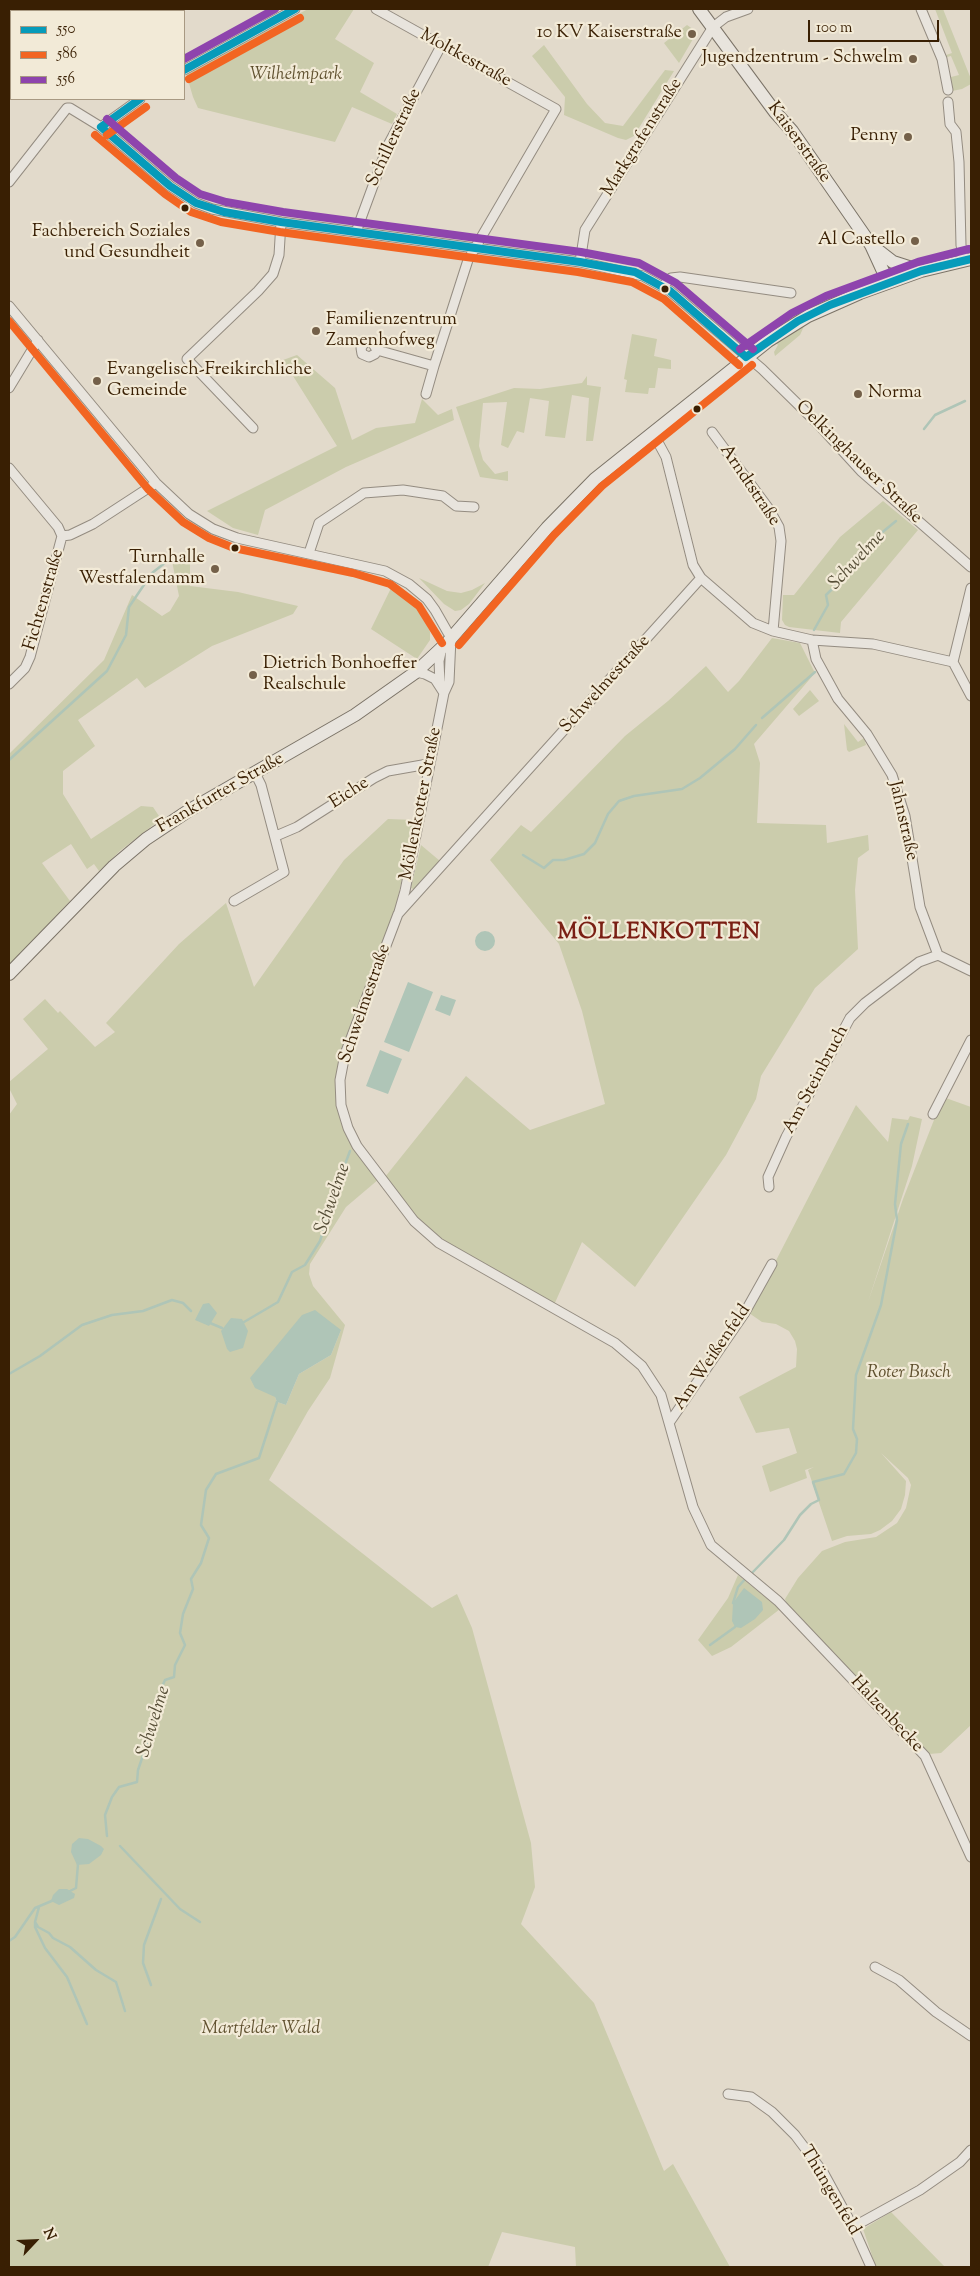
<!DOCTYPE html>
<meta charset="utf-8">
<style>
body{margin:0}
#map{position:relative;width:980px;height:2276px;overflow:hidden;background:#e2dacb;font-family:"Sorts Mill Goudy",serif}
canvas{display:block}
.frame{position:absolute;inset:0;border:10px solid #391f03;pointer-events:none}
.legend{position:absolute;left:10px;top:10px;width:175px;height:90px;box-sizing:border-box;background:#f2ead7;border:1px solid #a89982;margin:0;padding:6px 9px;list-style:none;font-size:15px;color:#391f03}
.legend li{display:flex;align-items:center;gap:10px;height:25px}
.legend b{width:25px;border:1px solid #a89982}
.north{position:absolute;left:10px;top:2216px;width:50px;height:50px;-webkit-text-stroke:4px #f2ead7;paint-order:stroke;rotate:65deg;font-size:14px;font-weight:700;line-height:20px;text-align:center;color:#391f03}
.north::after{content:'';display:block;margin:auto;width:18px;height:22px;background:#391f03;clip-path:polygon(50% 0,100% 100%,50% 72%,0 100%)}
.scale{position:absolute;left:808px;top:20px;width:131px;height:22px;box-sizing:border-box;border:2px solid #391f03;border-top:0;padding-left:6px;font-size:15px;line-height:18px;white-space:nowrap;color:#391f03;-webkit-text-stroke:4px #f2ead7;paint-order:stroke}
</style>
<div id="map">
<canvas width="980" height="2276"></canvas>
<div class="frame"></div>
<ul class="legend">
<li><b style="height:6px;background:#069bba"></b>550</li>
<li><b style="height:6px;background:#f26522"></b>586</li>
<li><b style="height:6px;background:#8e44ad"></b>556</li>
</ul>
<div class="north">N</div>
<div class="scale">100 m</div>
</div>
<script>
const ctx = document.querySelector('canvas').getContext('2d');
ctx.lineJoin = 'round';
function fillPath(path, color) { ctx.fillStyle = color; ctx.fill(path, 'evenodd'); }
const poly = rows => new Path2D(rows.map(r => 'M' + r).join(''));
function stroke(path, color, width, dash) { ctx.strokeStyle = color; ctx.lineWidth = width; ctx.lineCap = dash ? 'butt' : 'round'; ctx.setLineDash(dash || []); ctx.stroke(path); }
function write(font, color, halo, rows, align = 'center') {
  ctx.font = font + ' "Sorts Mill Goudy",serif'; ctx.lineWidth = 4.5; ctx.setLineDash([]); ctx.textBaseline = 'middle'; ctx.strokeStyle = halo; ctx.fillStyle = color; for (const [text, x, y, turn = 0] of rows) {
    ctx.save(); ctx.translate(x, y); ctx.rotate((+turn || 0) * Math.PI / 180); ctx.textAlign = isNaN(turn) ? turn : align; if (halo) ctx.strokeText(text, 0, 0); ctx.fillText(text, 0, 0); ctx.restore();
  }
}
const green = poly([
 [308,9,354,9,335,39,374,63,360,92,397,114,392,124,352,107,335,142,198,108,193,97,186,73],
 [935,9,943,9,971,79,971,84,962,89,947,92,943,79,959,75,951,56,947,57,946,55,952,53],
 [687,25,697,32,679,63,664,43],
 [544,45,587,104,605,123,623,126,665,70,674,71,634,136,626,140,618,138,564,115,565,97,532,56],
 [806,322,800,335,775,356,774,352,778,345,776,343],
 [632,334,657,339,654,356,671,360,671,369,658,368,655,388,649,388,648,394,625,392,627,380,624,379],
 [297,355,335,388,352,440,376,428,415,423,422,399,438,415,452,409,454,420,346,467,265,510,258,535,233,528,207,511,337,446,283,360],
 [587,376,587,385,601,387,593,441,586,441,589,398,572,395,565,438,545,436,549,401,530,398,524,433,517,431,508,448,501,445,507,402,483,403,479,446,483,460,495,474,508,471,508,481,480,477,456,407,514,388,540,389,582,383],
 [883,501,918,530,841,622,840,633,789,627,785,625,782,620,783,595,794,595,840,537],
 [190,552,190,586,238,592,298,606,293,614,212,646,145,688,137,678,78,720,95,746,63,771,63,794,91,839,141,806,153,807,161,819,121,850,99,871,94,864,87,869,71,844,42,863,70,901,9,965,9,754,104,660,132,595,162,616,170,611,179,596,171,556],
 [419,578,447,591,461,593,472,590,485,583,469,604,461,610,455,611,444,604],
 [393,584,412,599,425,620,430,632,430,640,417,659,371,629],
 [772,638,800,643,815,673,754,744,760,763,757,823,826,825,827,843,868,835,869,850,858,858,855,890,858,949,815,988,761,1076,756,1099,726,1155,635,1287,582,1242,554,1305,441,1241,417,1218,385,1177,466,1076,530,1130,605,1104,582,1011,559,944,490,860,521,825,531,832,625,736,668,701,706,666,728,692,739,681],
 [810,690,819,701,799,716,793,709],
 [844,724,858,742,864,738,866,745,849,752,847,750],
 [388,819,415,820,394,915,348,1039,338,1105,379,1179,346,1207,310,1264,309,1274,313,1286,345,1325,330,1378,308,1411,269,1480,432,1608,457,1594,472,1628,531,1843,535,1887,521,1924,594,2003,664,2171,673,2164,730,2267,576,2267,575,2247,502,2232,488,2267,9,2267,9,1115,17,1104,9,1088,9,1082,48,1049,23,1019,45,999,58,1013,60,1011,95,1047,115,1032,106,1023,179,944,226,903,254,987,344,860],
 [341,1330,331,1355,299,1374,286,1405,277,1402,275,1397],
 [421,845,440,861,415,890,411,888],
 [943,1097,971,1107,971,1725,941,1753,929,1754,787,1605,785,1599,798,1578,822,1551,845,1542,876,1537,897,1523,906,1508,911,1485,908,1478,881,1453,906,1481,905,1495,901,1509,892,1521,880,1530,871,1534,847,1536,832,1541,808,1470,814,1467,805,1470,807,1478,770,1492,762,1466,797,1453,789,1428,756,1433,739,1397,796,1367,797,1349,795,1341,789,1331,776,1324,762,1322,749,1313,856,1105,888,1142,892,1118,908,1120,910,1116,922,1119,912,1166,868,1302,903,1199],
 [738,1575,780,1609,731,1647,712,1656,698,1640,728,1598],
 [891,2212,945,2267,876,2267,863,2229]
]);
const water = poly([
 '475 941a10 10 0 1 1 20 0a10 10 0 1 1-20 0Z',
 [408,982,433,992,409,1052,384,1042],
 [441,995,456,1000,450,1016,435,1010],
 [380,1050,402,1059,388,1094,366,1086],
 [209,1303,217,1313,209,1326,195,1320,203,1304],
 [315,1310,341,1330,331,1355,299,1374,286,1405,277,1402,275,1397,255,1388,250,1378,302,1315],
 [231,1318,242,1319,248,1331,243,1348,230,1352,227,1349,221,1331],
 [744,1588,762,1602,763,1610,755,1619,741,1628,735,1627,732,1621,733,1603],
 [79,1838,88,1839,101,1846,104,1849,101,1855,89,1864,77,1865,71,1852,72,1844],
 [59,1889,67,1889,75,1894,74,1898,59,1905,51,1901,53,1895]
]);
const stream = poly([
 [924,429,935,415,965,401],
 [814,630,828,605,826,595,861,561,868,544,896,521],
 [762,718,815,672],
 [9,760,107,671,126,635,129,607,152,573,175,555],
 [523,855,544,868,553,860,564,860,584,854,595,843,608,814,619,801,634,796,682,789,700,778,735,749,756,725],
 [244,1322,278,1302,292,1272,305,1265,320,1241,327,1219,335,1207,344,1167,350,1151],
 [210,1323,222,1328],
 [9,1374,40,1356,82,1325,112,1315,143,1311,172,1300,183,1303,191,1311],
 [750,1575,784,1540,800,1515,811,1504,819,1500,813,1482,844,1474,856,1453,857,1439,853,1429,856,1375,881,1305,897,1220,895,1204,901,1144,908,1124],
 [733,1603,738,1587,746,1578],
 [710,1645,735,1627],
 [107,1836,105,1815,112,1797,119,1787,137,1782,138,1770,153,1726,152,1720,162,1700,160,1691,165,1680,174,1677,175,1665,185,1645,180,1633,183,1614,193,1589,191,1579,201,1563,209,1538,201,1525,206,1490,216,1474,259,1458,277,1402],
 [120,1846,180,1909,200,1922],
 [68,1892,76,1888,78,1864],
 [39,1907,35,1922,38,1927,49,1933,53,1938,70,1947,96,1970,116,1982,125,2011],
 [35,1922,35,1927,45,1948,67,1977,87,2024],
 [9,1941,15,1937,35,1908,54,1900],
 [151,1985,143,1963,144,1945,161,1899]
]);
const street = poly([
 [376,9,556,109,468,260,434,366,377,350,372,342,365,342,361,348,362,354,369,357,375,354,377,350],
 [921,9,942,59,948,90],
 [184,70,295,9],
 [948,102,950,124,956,132,959,162,961,245,964,260],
 [101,127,140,99],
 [9,182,67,108,70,108,101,127,170,186,196,203,212,209,281,222,580,262,643,276,670,291,762,369,818,424,861,471,971,567],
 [356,232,388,145,441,46],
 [580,262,585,230,713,27,726,17,748,9],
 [663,286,671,278,680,277,791,293],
 [9,306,156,483,189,514,213,529,237,538,385,571,409,584,427,599,435,610,451,638,449,682,444,693,405,891,399,912],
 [9,388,38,340],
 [426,394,434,366],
 [253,428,187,359,258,291,273,274,279,255,281,222],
 [712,432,769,509,779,527,781,541,773,631],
 [653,433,666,457,693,565,701,578,753,623,773,631,812,640,873,644,953,662],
 [9,468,58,527,62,536,30,657,25,668,9,684],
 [62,536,70,535,93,524,156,483],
 [309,553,319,523,364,493,403,490,443,496,456,506,474,507],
 [701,578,398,914,345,1054,340,1080,341,1105,348,1128,357,1146,414,1221,439,1243,615,1343,642,1366,661,1395,693,1507,711,1545,778,1601,925,1756,971,1857],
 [971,588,953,662,971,696],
 [812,640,816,659,838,699,867,734,892,775,905,816,920,907,938,955,971,971],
 [416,672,425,674,435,679,444,693],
 [440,684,439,661,442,648],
 [276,836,297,827,374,778,388,771,428,764],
 [234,901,284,872,261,785,255,773],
 [933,1114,971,1040],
 [769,1187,768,1177,786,1137,850,1018,865,1003,919,962,938,955],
 [669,1423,744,1314,772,1264],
 [875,1967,899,1980,936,2012,971,2036],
 [728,2094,751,2097,772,2112,795,2135,823,2172,853,2227,871,2267],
 [853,2227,920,2190,960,2162,971,2150]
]);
const secondary = poly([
 [699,9,775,112,792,131,871,245,888,282],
 [875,248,893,262,921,271],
 [9,974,114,866,146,839,188,811,355,715,416,672,447,643,547,528,595,479,768,341,808,316,860,293,921,271,971,259]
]);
const bus1 = poly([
 [184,70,295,9],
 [101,127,170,186,196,203,224,212,281,222,580,262,635,272,670,291,746,357],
 [101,127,140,99],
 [746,357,798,321,830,305,921,271,971,259]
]);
const bus2 = poly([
 [189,79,300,18],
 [95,135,165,194,191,212,221,222,280,232,578,272,632,282,664,299,739,365],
 [107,135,146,107],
 [9,321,148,489,183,522,209,538,234,548,353,573,390,584,419,606,442,643],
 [459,645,554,535,602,486,752,365]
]);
const bus3 = poly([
 [184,59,275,9],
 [107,119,176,178,200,194,226,202,283,212,581,252,639,263,676,283,753,349],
 [740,349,792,313,826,296,918,262,969,249]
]);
const markers = [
 [692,34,5,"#746049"],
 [913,59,5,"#746049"],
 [908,137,5,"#746049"],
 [185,208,4.5,"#391f03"],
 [915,241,5,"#746049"],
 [200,243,5,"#746049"],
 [665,289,4.5,"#391f03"],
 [316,331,5,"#746049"],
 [97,381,5,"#746049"],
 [858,394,5,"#746049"],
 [697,409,4.5,"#391f03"],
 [235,548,4.5,"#391f03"],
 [215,569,5,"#746049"],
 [253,675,5,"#746049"]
];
const poiNames = [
 ["10 KV Kaiserstraße",682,34],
 ["Jugendzentrum - Schwelm",903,59],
 ["Penny",898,137],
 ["Fachbereich Soziales",190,233],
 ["und Gesundheit",190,254],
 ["Al Castello",905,241],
 ["Familienzentrum",326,321,"left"],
 ["Zamenhofweg",326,342,"left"],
 ["Evangelisch-Freikirchliche",107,371,"left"],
 ["Gemeinde",107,392,"left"],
 ["Norma",868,394,"left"],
 ["Turnhalle",205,559],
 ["Westfalendamm",205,580],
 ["Dietrich Bonhoeffer",263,665,"left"],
 ["Realschule",263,686,"left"]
];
const streetNames = [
 ["Moltkestraße",465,59,29],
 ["Schillerstraße",395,138,-65],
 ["Markgrafenstraße",643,138,-58],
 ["Kaiserstraße",798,143,54],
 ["Oelkinghauser Straße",858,463,44],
 ["Arndtstraße",749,486,56],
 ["Fichtenstraße",45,600,-74],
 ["Schwelmestraße",606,685,-48],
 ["Frankfurter Straße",221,794,-30],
 ["Eiche",350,794,-33],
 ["Möllenkotter Straße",422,804,-79],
 ["Jahnstraße",902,821,77],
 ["Schwelmestraße",366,1004,-71],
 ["Am Steinbruch",817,1080,-62],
 ["Am Weißenfeld",713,1358,-56],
 ["Halzenbecke",886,1715,47],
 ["Thüngenfeld",829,2191,59]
];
const parkNames = [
 ["Wilhelmpark",296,76],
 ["Roter Busch",909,1374],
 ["Martfelder Wald",261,2030]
];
const waterNames = [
 ["Schwelme",858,561,-47],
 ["Schwelme",334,1199,-71],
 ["Schwelme",155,1722,-73]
];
const districtNames = [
 ["MÖLLENKOTTEN",659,934]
];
fillPath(green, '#cbccac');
fillPath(water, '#afc5b7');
stroke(stream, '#afc5b7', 2.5);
stroke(street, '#948c81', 11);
stroke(secondary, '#7b7367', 14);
stroke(street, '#e8e4dd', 9);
stroke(secondary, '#e8e4dd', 12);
stroke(bus1, '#069bba', 8);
stroke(bus2, '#f26522', 8);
stroke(bus3, '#8e44ad', 8);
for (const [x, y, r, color] of markers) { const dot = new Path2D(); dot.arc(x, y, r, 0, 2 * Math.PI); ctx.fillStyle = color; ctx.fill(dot); stroke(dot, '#f2ead7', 2); }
write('18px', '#391f03', '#f2ead7', poiNames, 'right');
write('18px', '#391f03', '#f2ead7', streetNames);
write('italic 18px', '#5f502e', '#f2ead7', parkNames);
write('italic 19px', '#564e37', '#f2ead7', waterNames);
ctx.letterSpacing = '1px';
write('bold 22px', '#7a1f14', '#f2ead7', districtNames);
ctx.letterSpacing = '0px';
</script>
